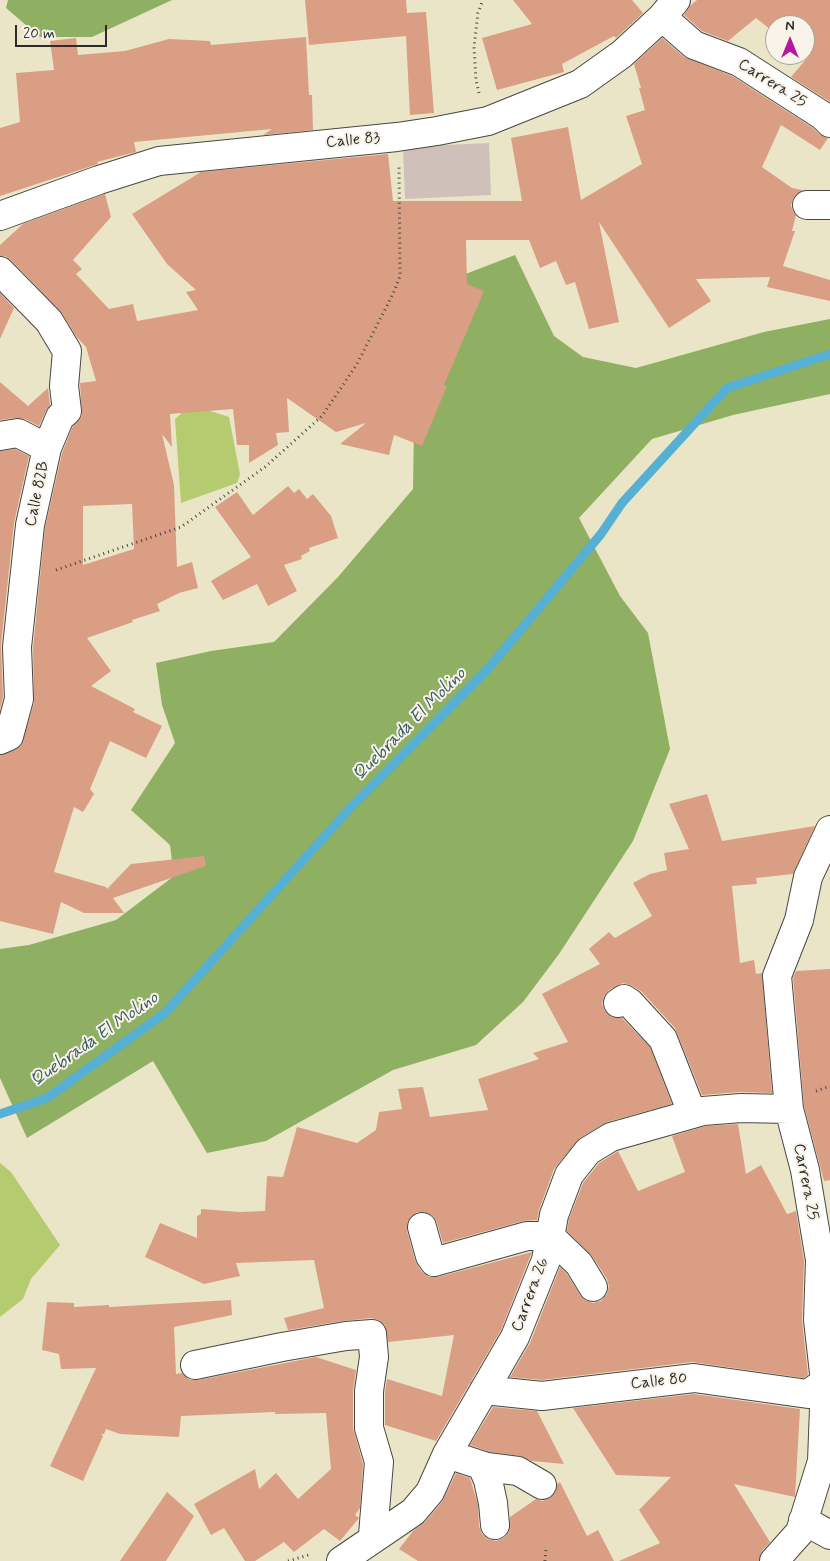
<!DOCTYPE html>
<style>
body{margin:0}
#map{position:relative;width:830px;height:1561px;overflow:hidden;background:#ebe5c8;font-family:Mynerve,sans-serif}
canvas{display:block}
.north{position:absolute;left:765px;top:15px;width:50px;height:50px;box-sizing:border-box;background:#f7f3e8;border:1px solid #a5a39c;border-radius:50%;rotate:0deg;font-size:14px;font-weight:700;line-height:20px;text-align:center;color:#2b2b2b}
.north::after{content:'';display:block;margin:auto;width:18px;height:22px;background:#b5179e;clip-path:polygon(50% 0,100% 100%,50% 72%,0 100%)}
.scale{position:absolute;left:15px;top:25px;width:92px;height:22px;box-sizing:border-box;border:2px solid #2b2b2b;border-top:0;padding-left:6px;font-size:15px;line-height:18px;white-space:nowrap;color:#2b2b2b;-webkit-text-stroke:4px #f7f3e8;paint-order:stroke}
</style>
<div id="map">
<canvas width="830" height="1561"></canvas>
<div class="north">N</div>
<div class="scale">20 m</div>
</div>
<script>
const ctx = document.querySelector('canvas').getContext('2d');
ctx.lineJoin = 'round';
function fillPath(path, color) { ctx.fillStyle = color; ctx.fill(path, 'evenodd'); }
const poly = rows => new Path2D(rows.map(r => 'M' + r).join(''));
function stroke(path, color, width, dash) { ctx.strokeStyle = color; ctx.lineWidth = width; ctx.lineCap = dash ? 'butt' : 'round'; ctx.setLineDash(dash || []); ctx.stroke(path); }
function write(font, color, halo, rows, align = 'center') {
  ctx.font = font + ' Mynerve,sans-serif'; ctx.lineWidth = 4; ctx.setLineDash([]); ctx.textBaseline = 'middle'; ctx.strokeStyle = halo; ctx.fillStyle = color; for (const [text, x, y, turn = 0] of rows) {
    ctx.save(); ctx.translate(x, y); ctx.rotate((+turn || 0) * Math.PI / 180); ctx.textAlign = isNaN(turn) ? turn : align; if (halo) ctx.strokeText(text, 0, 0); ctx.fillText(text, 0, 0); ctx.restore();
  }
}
const industrial = poly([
 [489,143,491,195,405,199,403,147]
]);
const green = poly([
 [198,399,210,411,229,417,240,474,237,483,181,503,175,419],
 [0,1163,11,1172,60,1245,31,1279,23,1299,0,1317]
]);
const forest = poly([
 [8,0,172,0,92,37,40,37,6,8],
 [515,255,554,336,583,357,636,368,764,332,830,319,830,394,733,415,652,439,579,518,620,596,648,633,670,749,633,841,559,954,523,1002,476,1045,393,1070,266,1141,207,1153,153,1061,27,1138,0,1078,0,949,29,945,116,920,174,876,170,845,131,810,175,743,162,705,156,663,211,651,274,642,338,577,413,489,416,293]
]);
const stream = poly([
 [0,1114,47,1098,165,1013,352,806,487,670,601,534,622,503,727,388,830,354]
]);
const building = poly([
 [305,0,406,0,407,13,426,12,434,113,410,115,406,36,309,45],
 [513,0,632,0,643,13,616,38,614,36,562,64,564,72,497,90,482,38,532,24],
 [697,0,830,0,830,102,791,77,807,58,803,55,805,55,805,25,775,25,775,33,756,18,728,41,702,31,684,15,690,6],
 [306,37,309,95,312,95,313,130,263,135,272,129,134,142,136,152,97,162,98,164,0,196,0,128,20,122,16,73,54,70,50,41,76,38,78,55,125,51,169,39,210,41,211,45],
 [662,38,684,57,732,76,813,128,819,134,828,138,820,150,781,125,762,167,792,188,802,190,794,197,791,205,793,212,796,215,792,231,795,231,783,266,830,280,830,301,767,287,770,277,696,279,711,301,669,328,599,222,619,322,589,329,575,282,566,285,556,261,540,268,529,240,466,240,467,284,484,291,444,385,447,386,422,446,394,435,389,455,340,444,366,423,336,432,287,398,289,432,276,433,278,445,249,463,249,445,237,445,233,409,170,414,172,447,162,434,174,485,177,567,192,562,198,588,179,593,157,604,160,611,132,620,133,622,87,638,111,671,91,686,135,709,133,712,162,726,146,758,110,741,90,789,94,794,83,812,74,807,54,872,106,887,107,889,131,864,204,856,206,866,113,898,124,913,84,913,61,902,53,934,0,921,0,755,15,750,21,746,34,703,33,648,45,528,62,453,73,426,82,416,80,383,96,381,86,347,76,336,62,313,11,260,5,256,0,256,0,245,23,224,105,194,111,217,73,260,82,269,76,274,109,309,133,304,137,321,198,310,186,292,196,290,167,264,132,214,201,172,388,154,393,201,522,201,511,138,568,127,581,200,642,164,626,116,645,110,639,88,641,88,634,64],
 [132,504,134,549,83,565,83,506],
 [0,293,14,308,0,339],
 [0,382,28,406,48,388,50,405,46,411,39,426,25,419,15,418,0,420],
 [15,449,29,456,14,523,1,645,3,697,0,709,0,451],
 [288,486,294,493,299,489,307,499,313,494,331,516,338,538,309,548,310,551,301,556,302,559,284,565,297,591,268,606,257,584,223,600,211,581,251,557,215,507,237,492,253,515],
 [707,794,722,841,815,826,793,874,756,878,757,884,732,886,740,963,754,960,756,974,762,973,772,1093,740,1092,702,1095,675,1028,642,992,633,986,623,983,609,990,604,996,602,1004,605,1011,612,1017,622,1018,650,1047,672,1104,607,1122,580,1138,554,1169,539,1210,537,1220,523,1221,443,1243,437,1223,433,1216,425,1212,417,1212,411,1216,407,1223,407,1231,415,1260,421,1271,429,1277,438,1277,532,1252,501,1330,436,1441,385,1425,385,1392,387,1379,442,1396,454,1335,388,1342,385,1325,378,1320,371,1318,343,1321,288,1330,284,1318,324,1308,314,1260,236,1263,240,1276,204,1284,145,1257,160,1223,197,1238,197,1216,201,1214,201,1209,240,1212,265,1211,267,1176,283,1177,297,1127,357,1143,376,1130,379,1112,402,1109,398,1089,423,1087,430,1117,488,1110,478,1079,539,1059,533,1053,568,1042,542,994,600,964,589,949,609,932,615,938,652,916,633,883,650,874,667,870,664,853,689,849,669,804],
 [830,969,830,1180,824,1181,804,1106,793,978,796,971],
 [738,1124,746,1174,761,1165,787,1214,796,1211,804,1261,802,1320,808,1375,804,1378,692,1362,542,1380,510,1377,530,1343,560,1267,567,1274,580,1295,585,1300,593,1303,601,1301,607,1294,609,1286,607,1279,592,1256,567,1231,569,1219,583,1183,599,1163,618,1151,638,1191,685,1172,672,1136,706,1126],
 [231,1300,232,1315,174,1327,176,1374,182,1373,190,1380,198,1380,316,1357,356,1370,353,1391,353,1428,363,1464,360,1508,355,1515,359,1518,340,1541,324,1529,294,1552,284,1542,255,1561,245,1561,224,1528,211,1535,194,1504,255,1469,259,1489,276,1473,298,1499,331,1469,326,1413,275,1414,275,1412,181,1416,179,1437,120,1434,106,1429,104,1434,101,1434,103,1436,83,1481,50,1466,96,1368,61,1369,59,1354,42,1350,47,1302,74,1303,74,1307,109,1305,109,1307],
 [694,1394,800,1409,795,1497,734,1484,770,1542,762,1551,759,1561,619,1561,660,1543,639,1510,671,1477,616,1475,573,1408],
 [493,1407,537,1411,564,1464,532,1461,520,1456,490,1452,470,1445],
 [456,1473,470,1478,478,1505,479,1526,482,1534,488,1539,496,1541,504,1538,509,1532,510,1517,536,1499,542,1501,550,1498,555,1493,557,1484,560,1482,587,1536,598,1530,614,1561,418,1561,399,1549,413,1531,425,1522,442,1502],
 [167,1492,194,1516,166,1561,120,1561]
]);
const path = poly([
 [479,93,476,80,474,47,478,13,483,0],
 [56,570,181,527,265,467,322,416,357,364,393,294,400,276,399,165],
 [816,1091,830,1086],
 [288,1561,312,1554],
 [545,1561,546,1549]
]);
const minor = poly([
 [662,17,694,45,739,62,823,116,830,123],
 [807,205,830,205],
 [0,216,99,180,159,161,397,137,437,131,488,121,580,84,622,54,662,17,676,0],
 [0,271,49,321,67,351,64,386,67,411,60,417,47,448,30,525,17,647,19,699,9,736,0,740],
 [0,436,18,433,47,448],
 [618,1003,624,999,630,1003,663,1039,692,1113],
 [422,1227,430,1256,434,1262,527,1236,550,1236,579,1264,593,1287],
 [195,1365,282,1347,346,1336,372,1334,374,1357,369,1391,369,1428,379,1462,373,1535],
 [484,1390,542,1396,694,1378,808,1394,825,1382,830,1382],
 [447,1454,487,1467,518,1471,542,1485],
 [482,1466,488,1480,493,1503,495,1525],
 [803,1520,830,1535],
 [341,1561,413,1512,430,1492,447,1454,515,1337,546,1260,554,1215,569,1175,588,1151,611,1137,703,1111,741,1108,789,1109],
 [774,1561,800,1532,822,1461,825,1382,818,1320,820,1260,805,1170,789,1109,777,976,799,920,808,877,830,830]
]);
const streetNames = [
 ["Carrera 25",772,84,32],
 ["Calle 83",353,141,-5],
 ["Calle 82B",38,494,-78],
 ["Carrera 25",805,1182,79],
 ["Carrera 26",531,1295,-69],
 ["Calle 80",659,1382,-6]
];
const waterNames = [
 ["Quebrada El Molino",410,725,-45],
 ["Quebrada El Molino",95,1040,-35]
];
fillPath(industrial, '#cfc1ba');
fillPath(green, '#b4cb70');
fillPath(forest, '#8faf62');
stroke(stream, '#55b0d3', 9);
fillPath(building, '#da9e84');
stroke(minor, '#484743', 30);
stroke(path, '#484743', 3, [1, 4]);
stroke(minor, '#fff', 28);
write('16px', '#2b2b2b', '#f7f3e8', streetNames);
write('italic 18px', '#3a5a66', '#f7f3e8', waterNames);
</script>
